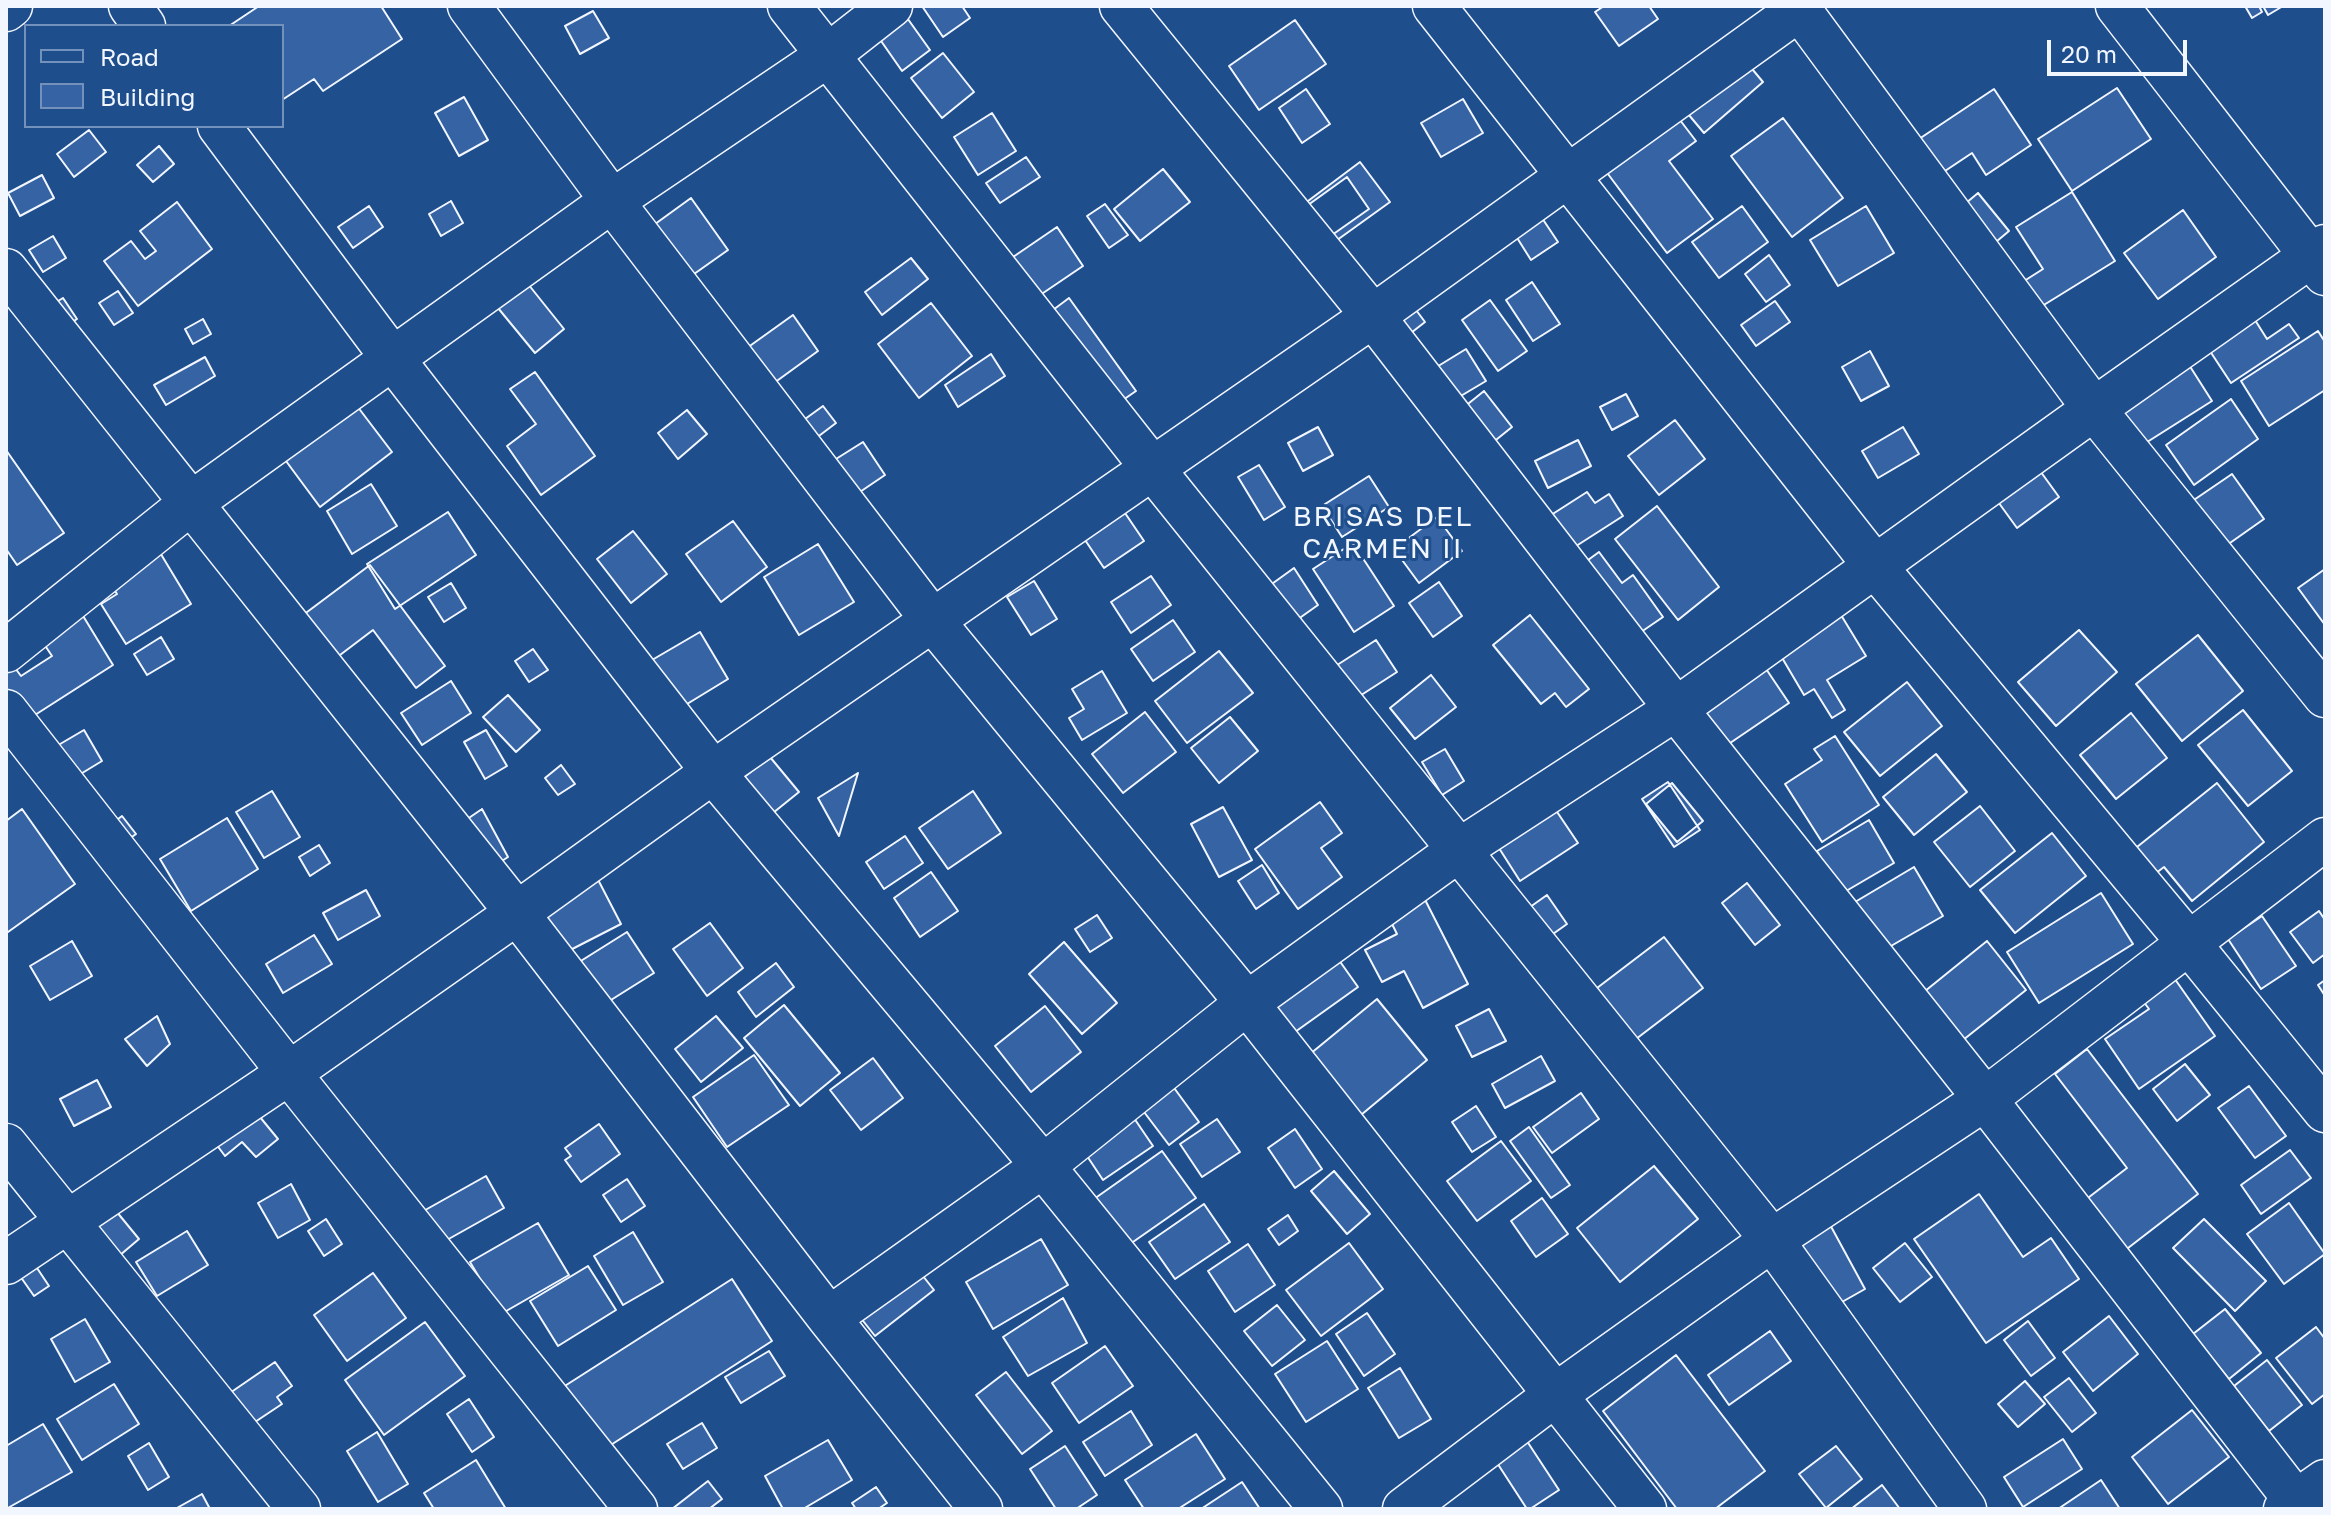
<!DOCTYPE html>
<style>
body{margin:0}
#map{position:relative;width:2331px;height:1515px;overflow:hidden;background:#1f4e8c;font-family:"Golos Text",sans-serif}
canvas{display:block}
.frame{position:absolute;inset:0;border:8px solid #f2f6ff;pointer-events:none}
.legend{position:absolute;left:24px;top:24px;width:260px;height:104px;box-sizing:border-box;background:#1f4e8c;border:2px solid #7391ba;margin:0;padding:10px 14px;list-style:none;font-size:24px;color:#f2f6ff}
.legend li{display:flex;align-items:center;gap:16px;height:40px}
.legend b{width:40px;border:2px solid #7391ba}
.scale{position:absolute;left:2047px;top:40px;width:140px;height:36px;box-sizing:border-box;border:4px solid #f2f6ff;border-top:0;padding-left:10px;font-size:24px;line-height:28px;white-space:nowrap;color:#f2f6ff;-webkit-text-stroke:6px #1f4e8c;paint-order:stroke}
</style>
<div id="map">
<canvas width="2331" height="1515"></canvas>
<div class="frame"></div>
<ul class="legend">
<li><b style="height:10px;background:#1f4e8c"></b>Road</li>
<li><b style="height:22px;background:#3563a3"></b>Building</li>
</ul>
<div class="scale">20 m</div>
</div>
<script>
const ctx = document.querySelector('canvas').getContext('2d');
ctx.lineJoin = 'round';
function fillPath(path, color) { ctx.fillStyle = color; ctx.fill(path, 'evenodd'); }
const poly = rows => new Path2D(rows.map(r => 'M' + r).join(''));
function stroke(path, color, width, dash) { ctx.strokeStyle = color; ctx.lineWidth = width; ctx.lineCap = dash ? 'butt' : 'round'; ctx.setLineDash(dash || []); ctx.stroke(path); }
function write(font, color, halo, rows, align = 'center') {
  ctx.font = font + ' "Golos Text",sans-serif'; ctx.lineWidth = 6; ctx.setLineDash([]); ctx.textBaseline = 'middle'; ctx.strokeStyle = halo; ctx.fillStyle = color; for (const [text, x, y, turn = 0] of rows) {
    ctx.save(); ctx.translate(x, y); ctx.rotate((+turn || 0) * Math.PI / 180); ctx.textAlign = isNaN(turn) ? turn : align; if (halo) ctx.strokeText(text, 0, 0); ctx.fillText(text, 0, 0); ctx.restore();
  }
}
const building = poly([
 [259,6,381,6,402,39,323,91,314,79,282,100,282,26,229,26,259,6],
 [922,6,962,6,970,18,943,37,922,6],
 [1604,6,1649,6,1658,19,1619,46,1595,12,1604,6],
 [2245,6,2259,6,2262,12,2252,18,2245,6],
 [2263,6,2283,6,2268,15,2263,6],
 [900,8,930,50,902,71,872,28,900,8],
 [593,11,609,38,580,54,565,26,593,11],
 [1295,20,1326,64,1259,110,1229,66,1295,20],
 [1732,45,1763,82,1704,133,1673,96,1732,45],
 [943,53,974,92,942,118,911,78,943,53],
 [2117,88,2151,139,2072,191,2038,139,2117,88],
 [1306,89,1330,124,1302,143,1279,108,1306,89],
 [1994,89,2031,145,1986,175,1972,153,1942,173,1919,139,1994,89],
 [464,97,488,140,459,156,435,113,464,97],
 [1463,99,1483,133,1441,157,1421,123,1463,99],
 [1670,107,1696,141,1669,161,1713,219,1667,253,1599,162,1670,107],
 [992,113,1016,151,978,175,954,137,992,113],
 [1783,118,1843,198,1792,237,1731,156,1783,118],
 [89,130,106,152,74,177,57,154,89,130],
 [159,146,174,164,153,182,137,165,159,146],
 [1026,157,1040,177,1000,203,986,183,1026,157],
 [1360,162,1390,202,1333,243,1304,204,1360,162],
 [1163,169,1190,202,1140,241,1114,209,1163,169],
 [42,175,54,198,20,216,8,193,42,175],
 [1347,177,1369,209,1305,254,1283,223,1347,177],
 [2072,192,2115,261,2026,316,2010,290,2043,269,2016,227,2072,192],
 [1978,193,2009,231,1978,257,1947,219,1978,193],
 [691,198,728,250,670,291,633,240,691,198],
 [451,201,463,223,441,236,429,214,451,201],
 [177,202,212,249,138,306,104,261,131,241,145,259,156,251,140,231,177,202],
 [1105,204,1128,235,1109,248,1087,216,1105,204],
 [369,206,383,227,353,248,338,227,369,206],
 [1742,206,1768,242,1719,278,1692,242,1742,206],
 [1866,206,1894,253,1838,286,1810,240,1866,206],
 [1536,209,1558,242,1531,260,1509,225,1536,209],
 [2183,210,2216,257,2158,299,2124,253,2183,210],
 [1057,227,1083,266,1018,310,991,272,1057,227],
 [53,236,66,258,43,272,29,250,53,236],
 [1769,255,1790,285,1766,302,1745,274,1769,255],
 [911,258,928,279,882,315,865,292,911,258],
 [1532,282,1560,324,1533,341,1506,300,1532,282],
 [528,284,564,329,535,353,498,308,528,284],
 [118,291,133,313,114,325,99,303,118,291],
 [63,298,77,319,54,334,40,312,63,298],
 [1069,298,1136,391,1107,411,1041,319,1069,298],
 [1407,298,1425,322,1402,340,1384,316,1407,298],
 [1490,300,1527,351,1498,371,1462,320,1490,300],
 [1775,301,1790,322,1756,346,1741,325,1775,301],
 [931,303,972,356,919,398,878,344,931,303],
 [793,315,818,351,752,399,726,363,793,315],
 [203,319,211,334,193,344,185,329,203,319],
 [2255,320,2267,339,2289,324,2299,338,2231,383,2200,336,2255,320],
 [2318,331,2325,342,2325,390,2269,426,2241,381,2318,331],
 [1466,349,1486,381,1454,400,1435,368,1466,349],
 [1870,351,1889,386,1861,401,1842,367,1870,351],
 [991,354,1005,376,958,407,945,385,991,354],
 [205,357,215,376,166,405,154,385,205,357],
 [2184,357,2212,401,2144,444,2116,400,2184,357],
 [535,372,595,456,541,495,507,446,536,424,510,389,535,372],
 [1484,391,1512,427,1481,452,1453,416,1484,391],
 [1626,394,1638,416,1612,430,1600,407,1626,394],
 [2231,399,2258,439,2194,485,2166,445,2231,399],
 [354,402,392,452,320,507,283,457,354,402],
 [823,406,836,423,807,445,794,427,823,406],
 [687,410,707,434,678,459,658,433,687,410],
 [1675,420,1705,459,1659,495,1628,456,1675,420],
 [1318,427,1333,455,1303,471,1288,443,1318,427],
 [1903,427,1919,454,1878,478,1862,451,1903,427],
 [1578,440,1591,466,1548,488,1535,461,1578,440],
 [863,442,885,475,851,498,828,464,863,442],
 [6,450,64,533,17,565,6,549,6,450],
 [2030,457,2059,497,2017,528,1988,488,2030,457],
 [1259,465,1285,507,1264,520,1238,477,1259,465],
 [2232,474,2264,519,2220,550,2188,504,2232,474],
 [1369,476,1389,507,1342,537,1322,506,1369,476],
 [371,484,397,526,352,554,327,511,371,484],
 [1587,492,1595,503,1609,494,1623,516,1559,557,1537,524,1587,492],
 [1657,506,1719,587,1678,620,1615,539,1657,506],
 [448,512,476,555,395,609,367,564,448,512],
 [1125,513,1144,541,1104,568,1085,540,1125,513],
 [1437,517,1462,551,1419,583,1394,549,1437,517],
 [733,521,767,567,721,602,686,554,733,521],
 [633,531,667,574,631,603,597,559,633,531],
 [153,541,191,604,126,644,101,604,117,594,103,572,153,541],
 [1353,543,1394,606,1354,632,1313,569,1353,543],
 [818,544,854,602,799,635,764,577,818,544],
 [1599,552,1622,583,1633,575,1663,617,1625,643,1573,571,1599,552],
 [370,565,445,666,416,688,373,630,311,677,279,633,370,565],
 [1294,568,1318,605,1294,622,1269,586,1294,568],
 [2325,569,2325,625,2298,588,2325,569],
 [1151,576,1171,605,1131,633,1111,602,1151,576],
 [1034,581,1057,619,1031,635,1007,597,1034,581],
 [1439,582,1462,616,1433,637,1409,603,1439,582],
 [451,583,466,608,444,622,428,597,451,583],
 [1830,597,1866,656,1827,680,1845,710,1832,718,1814,689,1804,695,1768,634,1830,597],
 [77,606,113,665,24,722,6,694,6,656,21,676,52,656,36,632,77,606],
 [1530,615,1589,689,1566,707,1555,693,1541,704,1493,645,1530,615],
 [1173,620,1195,652,1153,681,1131,649,1173,620],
 [2079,630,2117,672,2056,726,2018,682,2079,630],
 [700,632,728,679,669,715,640,667,700,632],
 [2198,635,2243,691,2182,741,2136,684,2198,635],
 [161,637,174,659,147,675,134,654,161,637],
 [1376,640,1397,672,1338,710,1317,678,1376,640],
 [533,649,548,670,529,682,515,661,533,649],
 [1219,651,1253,693,1187,743,1155,701,1219,651],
 [1754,651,1789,703,1708,758,1673,706,1754,651],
 [1102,671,1127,713,1082,740,1069,718,1084,709,1072,689,1102,671],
 [1431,675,1456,707,1415,739,1390,708,1431,675],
 [451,681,471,713,422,745,401,713,451,681],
 [1907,682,1942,726,1880,776,1844,732,1907,682],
 [508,695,540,730,516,752,483,717,508,695],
 [2243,710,2292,771,2248,806,2198,745,2243,710],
 [1145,712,1176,752,1123,793,1092,754,1145,712],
 [2131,713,2167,758,2116,799,2080,755,2131,713],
 [1230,717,1258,751,1219,783,1191,748,1230,717],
 [84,730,102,761,74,778,55,747,84,730],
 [486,730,507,766,485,779,464,742,486,730],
 [1835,736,1879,805,1822,842,1785,784,1822,760,1814,749,1835,736],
 [1445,749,1464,781,1442,795,1422,762,1445,749],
 [1936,754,1967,792,1914,835,1883,797,1936,754],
 [770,757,799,792,763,821,734,785,770,757],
 [561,765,575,784,558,795,545,778,561,765],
 [858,773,839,836,818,798,858,773],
 [1668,782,1700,830,1674,847,1642,799,1668,782],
 [1672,783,1703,821,1677,842,1646,804,1672,783],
 [2217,783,2264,842,2192,901,2164,867,2147,880,2127,855,2217,783],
 [272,791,300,837,264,858,236,812,272,791],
 [973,791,1001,833,948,869,919,828,973,791],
 [1547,797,1578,843,1520,881,1490,834,1547,797],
 [1320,802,1342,833,1321,848,1342,877,1298,909,1255,849,1320,802],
 [1980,806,2015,851,1970,887,1934,842,1980,806],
 [1223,807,1252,860,1219,877,1191,824,1223,807],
 [22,809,75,884,8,932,6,930,6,821,22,809],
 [482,809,508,857,482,874,438,839,482,809],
 [122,816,136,834,118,847,105,829,122,816],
 [227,818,258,869,191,911,160,859,227,818],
 [1869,820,1894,863,1841,894,1817,851,1869,820],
 [2052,833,2086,876,2015,933,1980,890,2052,833],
 [905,836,923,863,884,889,866,862,905,836],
 [319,845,330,863,310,876,299,857,319,845],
 [1262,865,1279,893,1256,909,1238,881,1262,865],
 [1914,867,1943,916,1884,950,1855,902,1914,867],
 [593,870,621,924,543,964,515,911,593,870],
 [931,872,958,911,920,937,894,898,931,872],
 [1747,883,1780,925,1755,945,1722,903,1747,883],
 [1417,884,1468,984,1423,1008,1404,971,1382,982,1365,950,1397,934,1381,902,1417,884],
 [366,890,380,916,338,940,323,913,366,890],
 [2101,893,2133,944,2039,1003,2007,952,2101,893],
 [1547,895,1567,924,1536,946,1516,917,1547,895],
 [2319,911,2325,920,2325,954,2313,963,2290,932,2319,911],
 [1097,915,1112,938,1090,952,1075,929,1097,915],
 [2262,916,2296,966,2261,989,2228,939,2262,916],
 [710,923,743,968,707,996,673,949,710,923],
 [627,932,654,973,603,1005,576,964,627,932],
 [314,935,332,964,283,993,266,964,314,935],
 [1664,937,1703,988,1615,1055,1576,1004,1664,937],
 [72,941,92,976,50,1000,30,966,72,941],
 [1987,941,2026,990,1953,1048,1914,1000,1987,941],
 [1064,942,1117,1003,1082,1034,1029,974,1064,942],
 [1329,946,1358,987,1281,1042,1252,1001,1329,946],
 [776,963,794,987,756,1017,738,992,776,963],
 [2172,975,2215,1036,2139,1089,2105,1039,2149,1009,2140,997,2172,975],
 [2325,980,2325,996,2318,985,2325,980],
 [1377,999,1427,1060,1355,1120,1304,1059,1377,999],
 [784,1005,840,1073,800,1106,744,1038,784,1005],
 [1045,1006,1081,1052,1031,1092,995,1046,1045,1006],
 [1489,1009,1506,1041,1472,1057,1456,1026,1489,1009],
 [157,1016,170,1044,147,1066,125,1039,157,1016],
 [716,1016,743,1048,701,1082,675,1049,716,1016],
 [2087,1049,2198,1194,2119,1255,2080,1204,2127,1168,2055,1074,2087,1049],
 [754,1055,789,1105,727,1147,693,1097,754,1055],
 [1541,1056,1555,1081,1505,1108,1492,1084,1541,1056],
 [873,1058,903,1098,861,1130,830,1090,873,1058],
 [2185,1064,2210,1095,2177,1121,2153,1089,2185,1064],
 [97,1080,111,1107,74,1126,60,1099,97,1080],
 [1169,1081,1199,1122,1169,1145,1138,1104,1169,1081],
 [2249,1086,2286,1136,2255,1158,2218,1108,2249,1086],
 [1581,1093,1599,1119,1552,1153,1533,1127,1581,1093],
 [1121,1099,1153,1146,1103,1180,1071,1132,1121,1099],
 [246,1100,278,1139,256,1157,242,1142,225,1156,207,1132,246,1100],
 [1476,1106,1496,1137,1472,1152,1452,1122,1476,1106],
 [1217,1119,1240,1152,1202,1177,1180,1144,1217,1119],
 [599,1124,620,1154,581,1182,565,1160,571,1156,565,1148,599,1124],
 [1529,1127,1570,1185,1551,1198,1510,1141,1529,1127],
 [1295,1129,1322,1169,1295,1188,1268,1148,1295,1129],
 [1501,1141,1531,1181,1477,1221,1447,1181,1501,1141],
 [2290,1150,2311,1178,2261,1214,2241,1185,2290,1150],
 [1162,1151,1196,1198,1110,1258,1077,1211,1162,1151],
 [1654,1166,1698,1219,1620,1282,1577,1228,1654,1166],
 [1334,1171,1370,1214,1347,1234,1311,1191,1334,1171],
 [486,1176,504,1208,429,1250,411,1218,486,1176],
 [627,1179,645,1206,621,1222,603,1195,627,1179],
 [291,1184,310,1220,278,1238,258,1203,291,1184],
 [1979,1194,2023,1257,2051,1238,2079,1279,1986,1343,1914,1239,1979,1194],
 [1542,1198,1568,1234,1536,1257,1511,1221,1542,1198],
 [107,1200,139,1239,119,1256,87,1216,107,1200],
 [2289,1203,2325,1254,2284,1284,2247,1234,2289,1203],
 [1204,1204,1230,1242,1175,1279,1149,1242,1204,1204],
 [1288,1215,1298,1231,1279,1245,1268,1229,1288,1215],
 [326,1219,342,1244,324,1256,308,1231,326,1219],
 [2204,1219,2266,1281,2235,1311,2173,1248,2204,1219],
 [1828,1221,1865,1289,1826,1311,1788,1243,1828,1221],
 [538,1223,569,1275,501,1314,470,1262,538,1223],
 [187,1231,208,1265,157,1296,136,1262,187,1231],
 [633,1232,663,1282,623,1305,594,1256,633,1232],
 [1041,1239,1068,1285,993,1329,966,1282,1041,1239],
 [1349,1243,1383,1289,1321,1336,1286,1290,1349,1243],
 [1905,1243,1932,1277,1900,1302,1873,1268,1905,1243],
 [1248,1244,1275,1285,1235,1312,1208,1271,1248,1244],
 [900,1247,934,1290,875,1336,841,1293,900,1247],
 [35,1265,49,1286,34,1296,20,1276,35,1265],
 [588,1266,616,1310,558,1346,530,1301,588,1266],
 [373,1273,406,1318,347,1361,314,1315,373,1273],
 [732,1279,772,1341,586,1461,546,1398,732,1279],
 [1063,1298,1087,1343,1028,1376,1003,1337,1063,1298],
 [1277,1305,1305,1340,1272,1366,1244,1331,1277,1305],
 [2225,1309,2261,1353,2229,1379,2193,1334,2225,1309],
 [1367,1313,1395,1354,1364,1376,1336,1334,1367,1313],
 [2109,1316,2138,1354,2093,1391,2063,1352,2109,1316],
 [85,1319,110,1362,75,1382,51,1339,85,1319],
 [2028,1321,2055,1358,2031,1376,2004,1340,2028,1321],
 [425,1322,465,1376,384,1435,345,1380,425,1322],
 [2316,1327,2325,1339,2325,1394,2312,1404,2276,1358,2316,1327],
 [1770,1331,1791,1361,1729,1405,1708,1375,1770,1331],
 [1327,1341,1358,1389,1306,1422,1275,1374,1327,1341],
 [1105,1346,1133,1386,1079,1423,1052,1383,1105,1346],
 [769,1351,785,1376,741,1403,725,1377,769,1351],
 [1676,1355,1765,1471,1715,1509,1677,1509,1603,1411,1676,1355],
 [2267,1360,2302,1405,2269,1431,2234,1386,2267,1360],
 [275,1362,292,1386,277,1397,282,1404,249,1426,227,1395,275,1362],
 [1400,1368,1431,1419,1399,1438,1368,1388,1400,1368],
 [1006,1372,1052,1431,1022,1454,976,1395,1006,1372],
 [2069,1378,2096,1413,2072,1432,2044,1397,2069,1378],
 [2025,1381,2045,1404,2018,1427,1998,1404,2025,1381],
 [114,1384,139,1424,82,1460,57,1419,114,1384],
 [469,1399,494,1437,472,1452,447,1414,469,1399],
 [2192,1410,2229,1457,2168,1504,2132,1457,2192,1410],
 [1131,1411,1152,1445,1105,1476,1083,1442,1131,1411],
 [702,1423,717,1448,683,1469,667,1444,702,1423],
 [43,1424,72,1472,6,1509,6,1446,43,1424],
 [377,1432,408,1484,378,1502,347,1451,377,1432],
 [1521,1432,1559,1490,1530,1509,1527,1509,1490,1452,1521,1432],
 [1196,1434,1225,1479,1178,1509,1144,1509,1125,1480,1196,1434],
 [2063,1439,2082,1469,2023,1507,2004,1477,2063,1439],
 [828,1440,852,1480,803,1509,783,1509,765,1476,828,1440],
 [149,1443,169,1477,148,1490,128,1456,149,1443],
 [1065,1446,1097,1495,1076,1509,1056,1509,1030,1469,1065,1446],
 [1836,1446,1862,1479,1826,1508,1799,1474,1836,1446],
 [476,1460,506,1509,434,1509,424,1493,476,1460],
 [2101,1480,2120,1509,2058,1509,2101,1480],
 [708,1481,722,1499,709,1509,672,1509,708,1481],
 [1242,1482,1260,1509,1201,1509,1242,1482],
 [1882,1485,1900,1509,1851,1509,1882,1485],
 [876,1487,887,1503,878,1509,856,1509,852,1503,876,1487],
 [202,1494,210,1509,175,1509,202,1494]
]);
const street = poly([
 [130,6,144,26],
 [469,6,612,201,933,621,1247,1003,1645,1509],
 [789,6,1153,469,1772,1240,1965,1509],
 [1121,6,1373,316,1676,709,1985,1099,2302,1509],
 [1434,6,1875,566,2188,942,2325,1111],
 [1797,6,2094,409,2325,696],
 [2117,6,2325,274],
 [6,10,11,6],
 [219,126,393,359,713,772,1043,1166,1321,1509],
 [6,270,517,913,829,1318,981,1509],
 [6,651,191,503,612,201,827,56,891,6],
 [6,711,289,1073,636,1509],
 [6,1145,299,1509],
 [6,1263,289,1073,517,913,713,772,1373,316,1804,6],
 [829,1318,1043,1166,1247,1003,1459,850,1676,709,2094,409,2325,246],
 [1404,1509,1555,1395,1772,1240,1985,1099,2325,839],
 [2285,1509,2325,1481]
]);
const neighbourhoodNames = [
 ["BRISAS DEL",1383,517],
 ["CARMEN II",1383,549]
];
fillPath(building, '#3563a3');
stroke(building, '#f2f6ff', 2);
stroke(street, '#f2f6ff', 45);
stroke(street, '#1f4e8c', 42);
ctx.letterSpacing = '2px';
write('28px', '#f2f6ff', '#1f4e8c', neighbourhoodNames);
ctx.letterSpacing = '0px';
</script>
